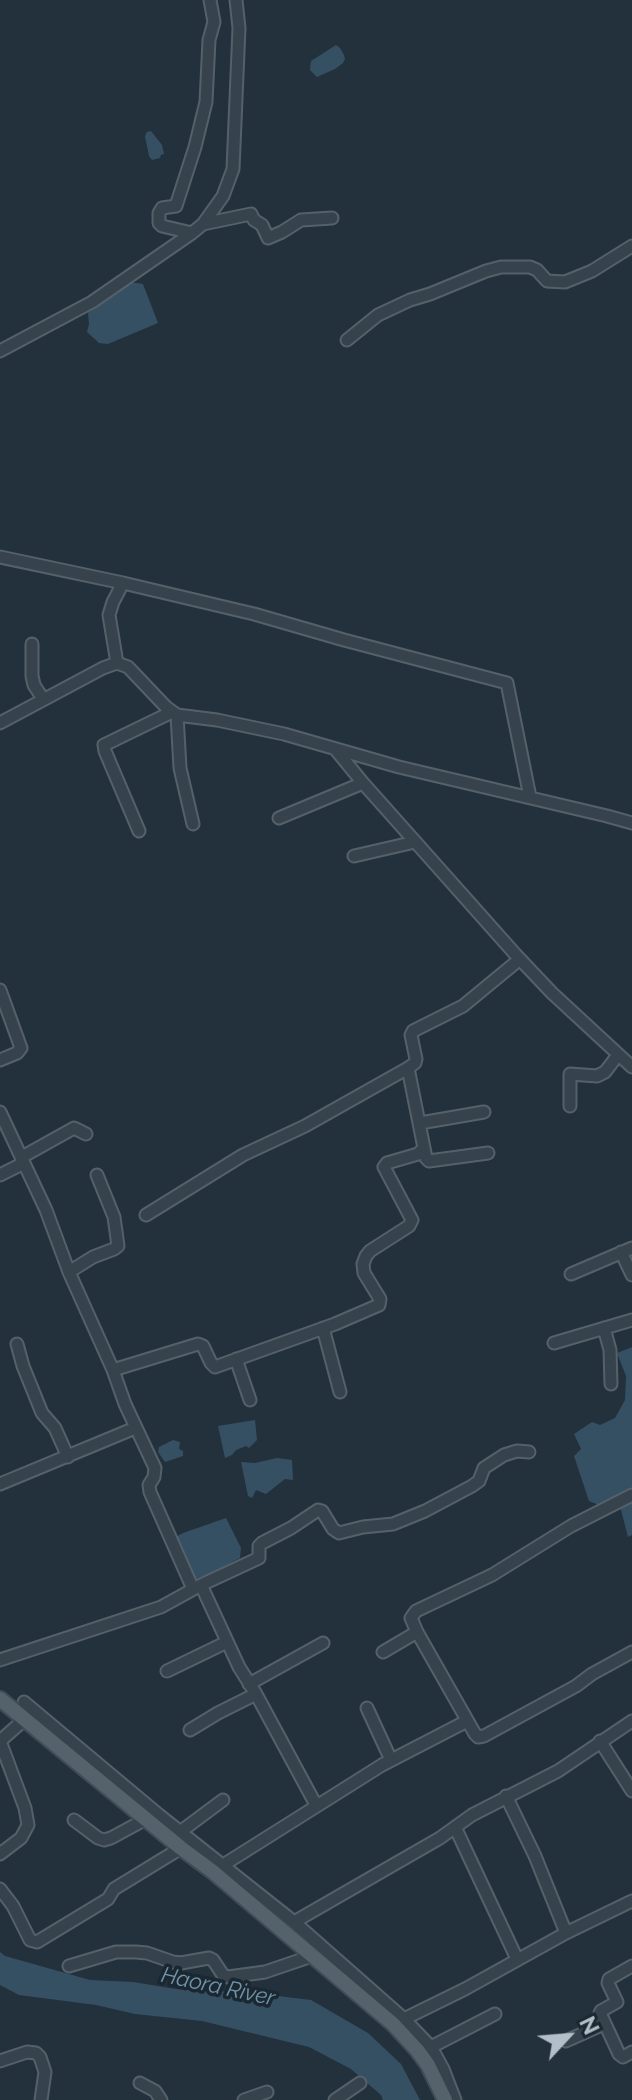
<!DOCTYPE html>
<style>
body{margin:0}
#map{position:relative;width:632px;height:2100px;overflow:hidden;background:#23313c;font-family:Raleway,sans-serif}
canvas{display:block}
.north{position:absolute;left:528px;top:1996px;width:80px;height:80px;-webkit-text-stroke:6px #1c2831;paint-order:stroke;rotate:64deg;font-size:22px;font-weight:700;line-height:32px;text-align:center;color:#b2bec8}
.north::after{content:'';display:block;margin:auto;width:28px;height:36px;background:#b2bec8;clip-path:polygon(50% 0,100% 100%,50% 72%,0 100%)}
</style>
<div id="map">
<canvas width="632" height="2100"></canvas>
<div class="north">N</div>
</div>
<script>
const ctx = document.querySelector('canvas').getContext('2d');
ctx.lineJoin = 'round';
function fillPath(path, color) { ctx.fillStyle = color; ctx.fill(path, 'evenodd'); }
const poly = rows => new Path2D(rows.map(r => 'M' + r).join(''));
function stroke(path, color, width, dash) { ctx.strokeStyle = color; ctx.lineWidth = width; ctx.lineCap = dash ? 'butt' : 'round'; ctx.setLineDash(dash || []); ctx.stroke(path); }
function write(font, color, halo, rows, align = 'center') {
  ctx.font = font + ' Raleway,sans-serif'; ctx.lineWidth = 7; ctx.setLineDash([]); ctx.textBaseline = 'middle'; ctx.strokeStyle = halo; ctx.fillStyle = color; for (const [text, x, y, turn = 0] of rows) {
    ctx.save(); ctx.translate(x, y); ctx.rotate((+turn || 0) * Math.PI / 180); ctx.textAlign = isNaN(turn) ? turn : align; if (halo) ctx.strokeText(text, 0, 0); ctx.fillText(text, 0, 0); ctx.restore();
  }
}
const water = poly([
 [336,45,340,48,344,55,345,59,343,63,335,69,317,77,310,70,311,61],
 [151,131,162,145,164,154,161,155,160,158,152,160,149,156,145,136,147,132],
 [130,282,143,284,158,323,108,344,99,343,87,332,89,324,88,313],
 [632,1347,632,1490,599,1505,589,1501,574,1456,581,1449,574,1434,592,1422,600,1425,615,1418,625,1400,626,1376,617,1353],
 [255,1420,257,1440,249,1448,246,1446,236,1450,232,1455,225,1458,218,1426],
 [173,1440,180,1442,179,1449,183,1451,183,1456,165,1462,158,1452,159,1447],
 [277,1458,292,1460,293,1480,285,1479,266,1494,256,1490,252,1498,248,1496,241,1462,255,1463],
 [632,1500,632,1535,628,1537,620,1506],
 [226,1518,241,1548,240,1558,212,1573,195,1579,177,1542,176,1537,183,1533],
 [0,1952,5,1956,90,1980,133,1982,176,1989,253,1993,311,2000,368,2033,401,2064,420,2100,383,2100,381,2095,351,2069,309,2047,202,2021,135,2014,96,2005,19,1995,0,1985]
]);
const minor = poly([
 [203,224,251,214,254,220,262,225,268,238,282,232,301,220,332,218],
 [192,233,162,226,159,223,159,213,162,208,176,206,195,147,206,102,209,40,214,22,210,0],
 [347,340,378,315,410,300,430,294,486,271,501,267,530,267,537,270,547,281,565,282,592,271,632,246],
 [0,351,92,302,192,233,203,224,223,196,233,169,239,28,236,0],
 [0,557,123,583,254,614,344,640,507,683,530,797],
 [32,644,32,676,34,685,43,699],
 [117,663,109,615,113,602,123,583],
 [177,715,180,768,193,824],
 [0,723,103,668,117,663,128,667,166,707,177,715,217,720,284,734,399,767,607,816,632,823],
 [336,750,363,783,516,955,552,993,632,1067],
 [279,818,363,783],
 [139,831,105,751,104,745,172,712],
 [354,856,415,842],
 [0,990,21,1048,17,1053,0,1060],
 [570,1106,570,1074,597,1076,605,1072,618,1055],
 [0,1112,46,1210,69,1272,113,1370,125,1404,155,1468,154,1477,149,1485,150,1492,193,1589],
 [420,1123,484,1112],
 [424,1148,426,1158,429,1161,488,1153],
 [22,1157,74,1128,86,1134],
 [0,1175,24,1163],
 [146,1215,243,1155,305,1126,408,1068,415,1063,416,1059,411,1035,413,1031,463,1006,520,959],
 [621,1252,632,1275],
 [69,1272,93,1257,114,1249,118,1246,114,1217,97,1175],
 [571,1274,632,1248],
 [323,1328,340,1392],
 [604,1328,610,1350,611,1384],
 [554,1343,632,1320],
 [17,1344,23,1366,42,1413,55,1428,68,1457],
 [236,1359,250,1400],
 [113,1370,198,1344,203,1346,211,1363,215,1367,335,1324,379,1305,380,1299,364,1273,363,1264,366,1256,370,1251,409,1226,412,1220,384,1167,387,1163,418,1154,424,1148,408,1068],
 [0,1484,135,1428],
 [632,1495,571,1526,492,1575,416,1611,411,1618,417,1632,475,1734,478,1737,484,1736,576,1686,592,1674,632,1652],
 [201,1585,239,1667,256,1694,316,1805],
 [383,1652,417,1632],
 [0,1660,161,1607,201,1585,259,1558,259,1546,262,1543,291,1528,318,1510,322,1511,333,1529,339,1533,363,1527,393,1524,425,1511,472,1486,479,1481,484,1468,504,1455,517,1451,529,1452],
 [167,1671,227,1642],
 [249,1684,323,1643],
 [24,1702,159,1815,294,1922,404,2019,431,2047,443,2069,455,2100],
 [367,1708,391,1760],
 [190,1730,218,1713,256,1694],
 [0,1741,25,1719],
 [600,1741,632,1791],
 [506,1796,535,1856,566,1933],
 [74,1820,98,1838,104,1840,111,1838,146,1819],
 [455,1827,517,1959],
 [180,1832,223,1800],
 [0,1854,21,1838,28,1825,25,1808,0,1741],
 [220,1867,382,1765,467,1721],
 [0,1889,13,1906,30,1940,37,1942,108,1899,114,1889,181,1848],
 [294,1922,440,1838,472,1815,558,1771,632,1721],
 [69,1966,116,1952,136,1952,147,1953,173,1962,181,1963,209,1958,213,1960,223,1975,228,1977,265,1972,312,1956],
 [632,1966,609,1979,608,1983,617,2002,601,2011,600,2013,619,2054,623,2057,632,2052],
 [404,2019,465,1989,566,1933,632,1901],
 [566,2041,604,2024],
 [431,2047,495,2014],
 [0,2061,27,2052,36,2053,40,2057,45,2072,41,2100],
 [140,2083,155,2091,161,2100],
 [244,2100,267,2092],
 [335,2100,360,2083]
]);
const major = poly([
 [0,1699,181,1848,212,1871,393,2024,417,2050,428,2065,445,2100]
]);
const waterNames = [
 ["Haora River",218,1987,12]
];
fillPath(water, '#365063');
stroke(minor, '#55616a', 15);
stroke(major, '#404c55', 18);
stroke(minor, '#37434c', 11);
stroke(major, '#54626c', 14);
write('italic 22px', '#7294ab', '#1c2831', waterNames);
</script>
